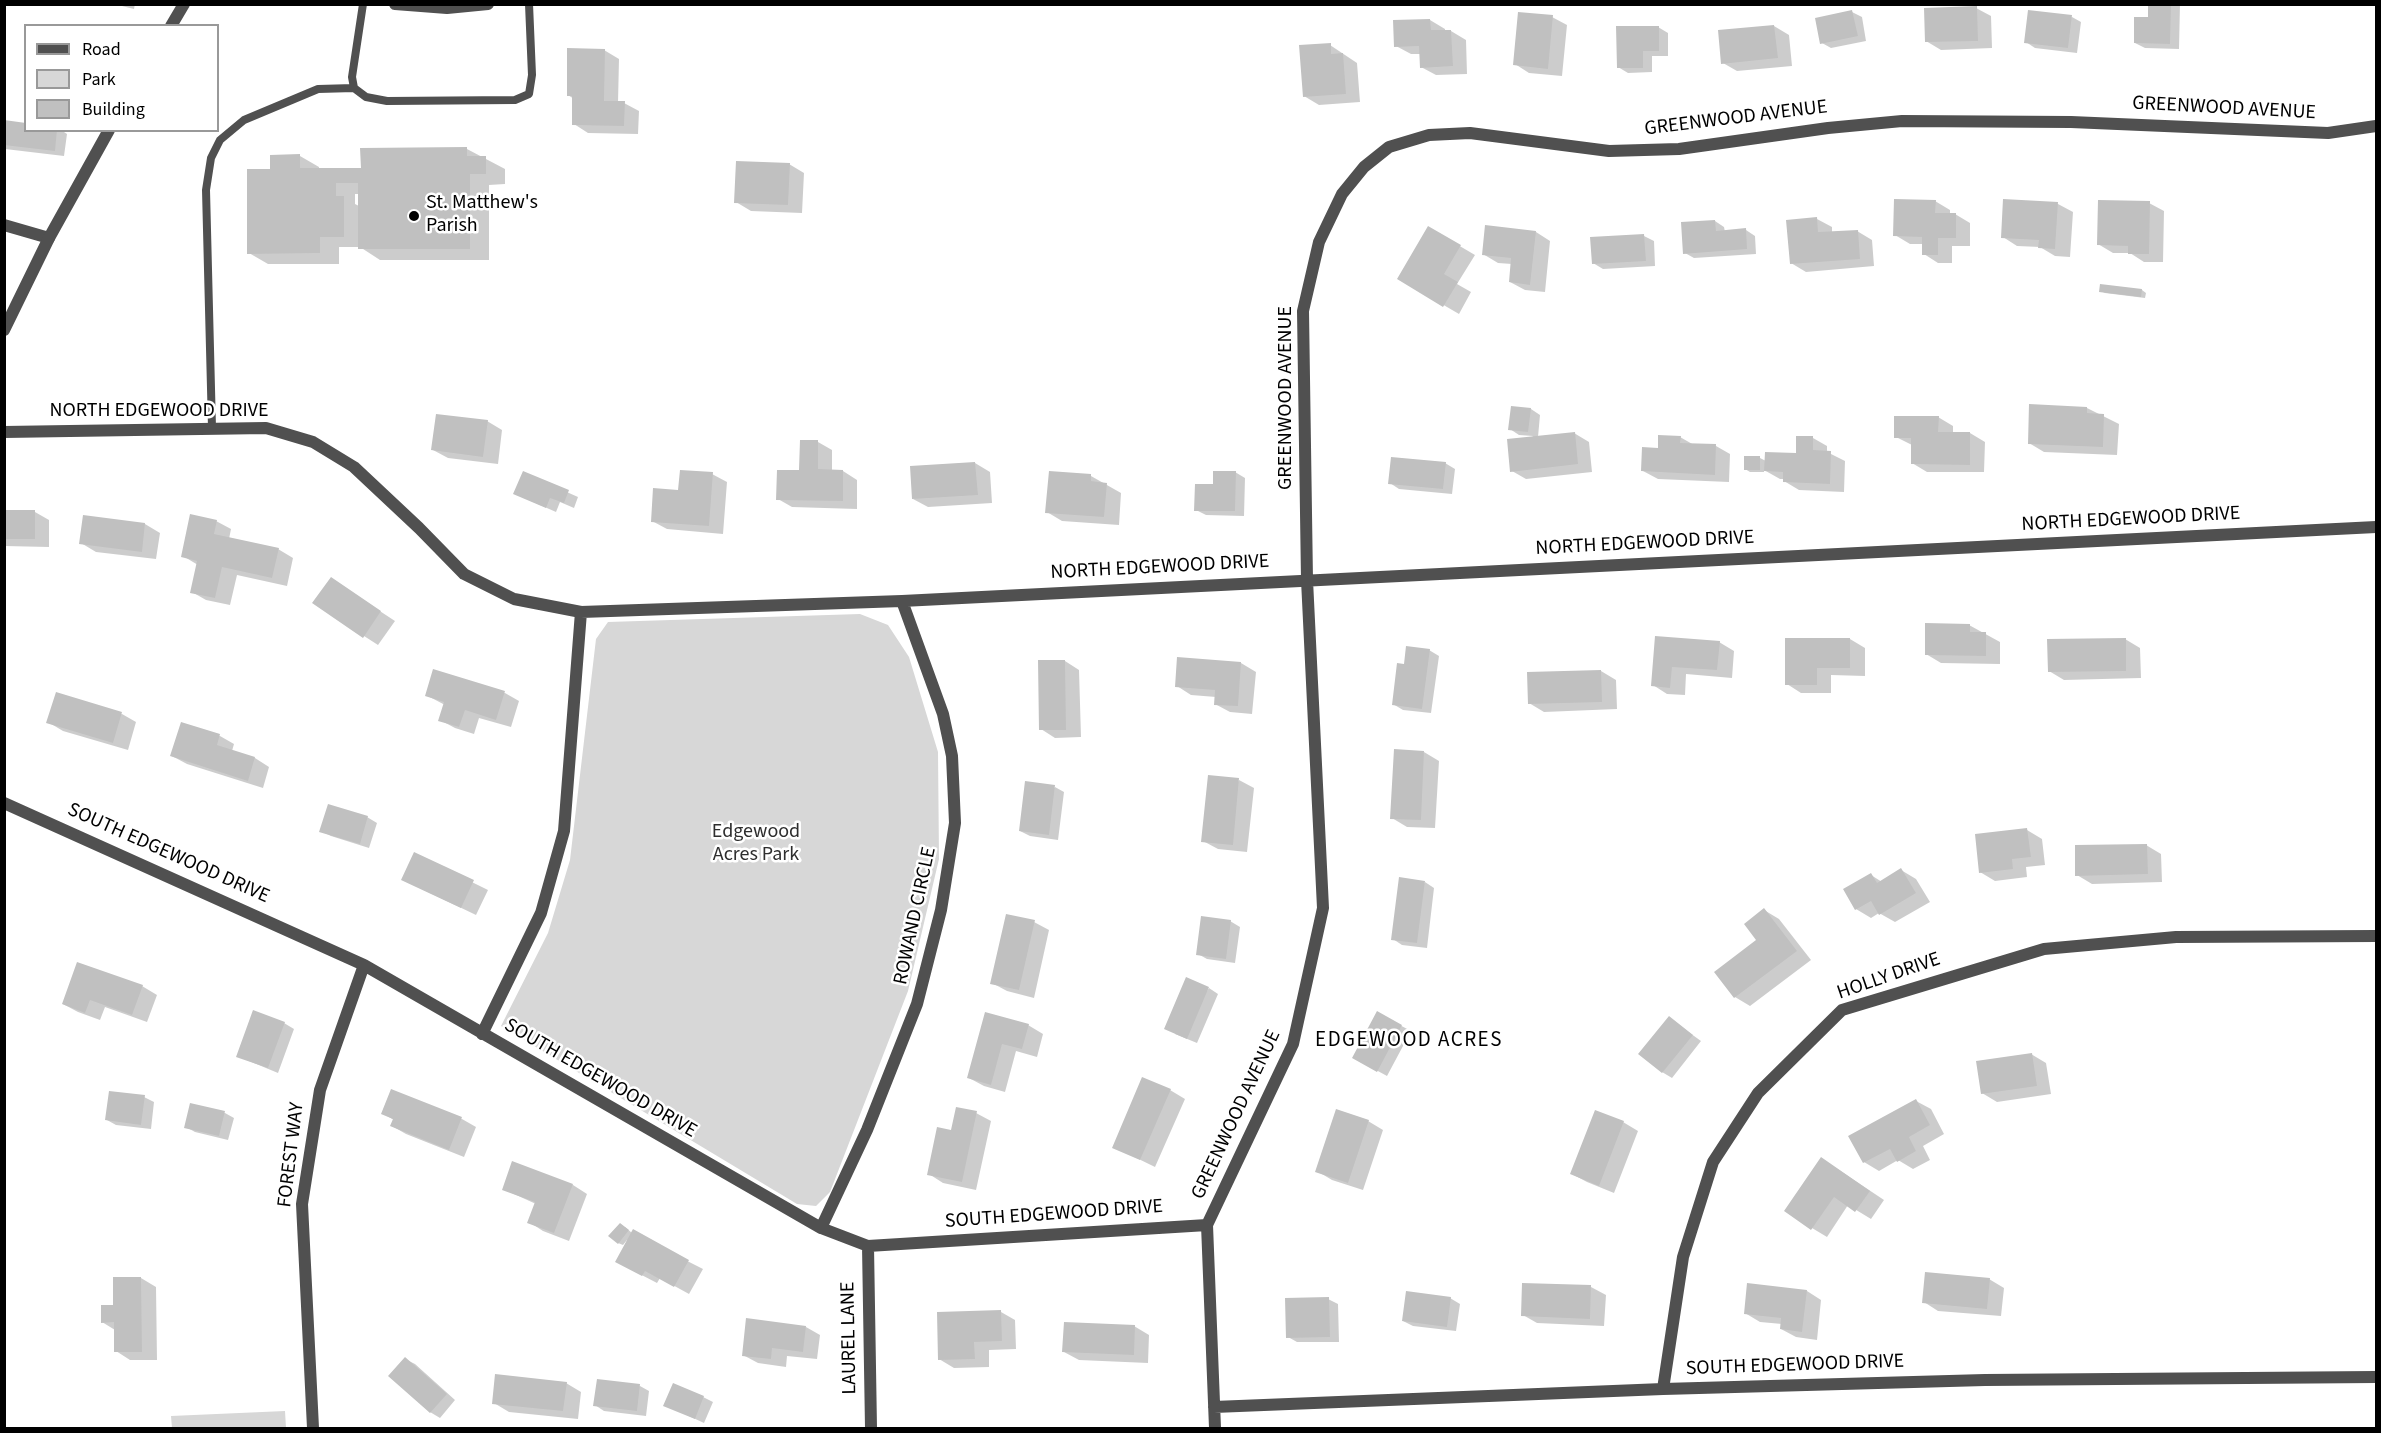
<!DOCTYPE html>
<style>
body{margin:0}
#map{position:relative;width:2381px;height:1433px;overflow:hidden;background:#fff;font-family:"Source Sans 3",sans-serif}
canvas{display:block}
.frame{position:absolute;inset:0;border:6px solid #000;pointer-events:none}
.legend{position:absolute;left:24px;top:24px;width:195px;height:108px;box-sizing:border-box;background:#fff;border:2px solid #999;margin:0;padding:8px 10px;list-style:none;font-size:18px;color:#000}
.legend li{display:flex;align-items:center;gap:12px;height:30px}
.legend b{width:30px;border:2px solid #999}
</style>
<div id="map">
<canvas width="2381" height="1433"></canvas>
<div class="frame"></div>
<ul class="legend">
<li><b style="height:8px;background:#505050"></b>Road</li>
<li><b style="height:16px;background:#d7d7d7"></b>Park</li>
<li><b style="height:16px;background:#c0c0c0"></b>Building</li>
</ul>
</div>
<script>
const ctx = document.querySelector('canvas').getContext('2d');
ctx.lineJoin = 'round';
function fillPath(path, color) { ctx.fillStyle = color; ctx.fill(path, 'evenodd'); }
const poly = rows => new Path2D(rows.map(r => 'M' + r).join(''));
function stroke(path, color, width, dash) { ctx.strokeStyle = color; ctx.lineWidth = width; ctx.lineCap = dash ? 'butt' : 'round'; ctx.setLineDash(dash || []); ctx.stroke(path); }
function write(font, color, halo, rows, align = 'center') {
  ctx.font = font + ' "Source Sans 3",sans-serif'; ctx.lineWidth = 5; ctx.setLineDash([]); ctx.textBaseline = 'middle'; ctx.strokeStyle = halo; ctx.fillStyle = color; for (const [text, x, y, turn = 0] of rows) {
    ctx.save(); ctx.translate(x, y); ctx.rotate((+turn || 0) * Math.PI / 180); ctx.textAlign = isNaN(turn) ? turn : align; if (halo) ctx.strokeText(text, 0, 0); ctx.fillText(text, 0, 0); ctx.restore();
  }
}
const green = poly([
 [860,614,888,625,909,657,938,752,939,859,908,991,830,1192,816,1206,797,1204,501,1026,548,933,570,860,596,639,608,622],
 [285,1411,286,1428,172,1428,171,1416]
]);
const shadow = poly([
 [114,4,135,4,134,9],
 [2149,4,2180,4,2179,49,2145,48,2135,43,2149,19],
 [1976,8,1991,16,1992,48,1941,50,1926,41],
 [1852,12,1862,17,1866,41,1831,48,1822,43],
 [1552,17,1567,25,1562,76,1529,73,1515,64],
 [2072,17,2081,22,2077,53,2035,48,2026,42],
 [1430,20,1445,29,1445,31,1451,31,1466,40,1467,74,1436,75,1421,67,1421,54,1411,54,1396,46],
 [1774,26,1789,35,1792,66,1737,71,1723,63],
 [1658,27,1668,33,1668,56,1652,56,1652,72,1628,73,1618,67],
 [1330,45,1357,63,1360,102,1319,105,1304,96],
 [604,50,619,59,618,103,624,103,639,111,638,134,588,133,574,124,574,99,568,95],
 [4,122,26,130,61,130,67,134,64,156,5,149],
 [467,149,505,169,505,184,489,185,489,260,380,260,360,247,339,247,339,264,268,264,249,253,272,170,300,156,319,167,319,170,362,170],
 [355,194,359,194,359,206,355,204],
 [789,164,804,173,802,213,751,211,736,202],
 [2005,200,2058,204,2073,212,2070,257,2055,256,2040,247,2017,246,2003,237],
 [1935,201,1950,210,1950,214,1955,214,1970,223,1970,246,1952,246,1952,263,1938,263,1924,254,1924,244,1910,244,1895,235],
 [2149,203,2164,211,2163,262,2144,262,2130,253,2113,253,2098,244],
 [1817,219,1832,227,1832,233,1857,231,1872,240,1874,266,1806,272,1791,263],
 [1715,221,1724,227,1725,232,1746,230,1755,236,1756,254,1694,258,1685,253],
 [1429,228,1475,255,1457,284,1471,292,1459,314,1399,279],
 [1536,232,1550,241,1545,292,1525,290,1510,282,1512,264,1498,263,1483,254],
 [1644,236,1654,241,1655,266,1603,269,1593,263],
 [2142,290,2146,293,2145,298,2105,293,2101,291],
 [1513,407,1531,409,1540,415,1538,437,1574,433,1589,442,1592,472,1526,479,1512,471,1533,436,1519,435,1510,429],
 [2087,408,2119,424,2117,455,2044,452,2029,443],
 [1938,417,1953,426,1953,433,1970,433,1985,442,1984,472,1927,472,1912,463,1912,445,1896,437],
 [487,421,502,430,498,464,448,458,433,450],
 [1680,437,1694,445,1716,446,1730,454,1729,482,1658,479,1643,471,1659,450],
 [1813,438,1827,446,1827,452,1845,461,1844,492,1799,490,1784,481,1785,479,1780,479,1764,470,1764,472,1750,472,1745,469,1760,458,1766,461,1797,455],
 [818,442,832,450,832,471,843,471,857,480,857,509,792,507,778,499,800,472],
 [975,463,990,472,992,503,928,507,913,499],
 [1445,463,1455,469,1452,494,1399,489,1390,483],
 [1235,472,1245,478,1244,516,1206,515,1196,510,1214,486],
 [524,473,578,497,574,508,560,502,556,512,515,494],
 [712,474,727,482,723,534,667,529,652,521,680,491],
 [1091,476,1121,493,1119,525,1062,521,1047,512],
 [4,511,35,512,49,520,49,547,4,546],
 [84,517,145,524,160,533,156,559,96,552,81,543],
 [216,521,231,529,229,539,278,549,293,558,287,586,237,575,230,605,206,600,192,592,198,565,183,556],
 [331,579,395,621,378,645,364,636],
 [1969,625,2000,642,2000,664,1941,663,1926,654],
 [1657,637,1719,642,1734,651,1732,678,1686,674,1685,695,1667,694,1653,685],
 [1850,639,1865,648,1865,676,1831,675,1831,693,1801,693,1787,684],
 [2125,639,2140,648,2141,678,2064,680,2049,671],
 [1429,650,1439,656,1431,713,1403,710,1393,704,1405,666],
 [1065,661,1079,670,1081,737,1055,738,1041,729],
 [1241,663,1256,672,1252,714,1230,712,1215,704,1216,697,1191,695,1177,686],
 [434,671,505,693,519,701,511,727,479,718,474,734,455,728,440,720,445,705,426,695],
 [1601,671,1616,680,1617,709,1544,712,1529,703],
 [122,714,136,722,128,750,63,731,48,722],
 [182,724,220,736,234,744,232,751,255,758,269,767,263,788,187,764,172,756],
 [1424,752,1439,761,1435,828,1407,827,1392,818],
 [1239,780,1254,788,1247,852,1218,849,1203,841],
 [1055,787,1064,792,1058,840,1030,836,1020,831],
 [367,817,377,823,369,848,331,836,321,831],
 [2027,830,2042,839,2045,865,2026,867,2027,877,1995,881,1980,872],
 [2146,845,2161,854,2162,882,2092,884,2077,875],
 [415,854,488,890,476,915,403,880],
 [1901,870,1916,879,1930,902,1895,922,1879,913,1871,918,1856,909,1845,890,1871,875,1882,882],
 [1425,882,1434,888,1427,948,1402,945,1393,939],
 [1764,910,1779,919,1811,960,1750,1006,1735,997,1716,972,1759,940],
 [1230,921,1240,927,1235,963,1207,959,1198,954],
 [1034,922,1049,930,1034,998,1007,991,992,983],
 [142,986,157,995,147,1022,105,1007,100,1020,78,1012,63,1004],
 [1209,988,1218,994,1197,1043,1175,1034],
 [1377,1013,1411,1031,1387,1076,1354,1058],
 [986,1014,1028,1025,1043,1034,1037,1057,1016,1051,1005,1092,984,1086,969,1078],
 [1669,1018,1701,1041,1672,1078,1662,1072],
 [284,1023,294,1029,278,1073,237,1056],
 [2031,1054,2046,1063,2051,1094,1997,1102,1982,1093],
 [1170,1090,1185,1099,1155,1167,1114,1147],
 [391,1091,462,1119,476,1127,464,1157,406,1134,392,1126,394,1120,382,1113],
 [144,1097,154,1102,151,1129,116,1125,107,1120],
 [1916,1101,1931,1109,1944,1134,1923,1146,1930,1160,1913,1169,1898,1160,1879,1171,1864,1162],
 [192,1104,225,1113,234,1118,228,1140,195,1132,186,1127],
 [976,1113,991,1121,976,1190,943,1183,929,1174,952,1132],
 [1368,1121,1383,1130,1363,1190,1332,1180,1317,1171],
 [1623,1122,1638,1131,1614,1193,1587,1182,1572,1174],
 [1836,1168,1884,1200,1871,1219,1848,1205,1827,1237,1812,1228],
 [573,1185,587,1194,569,1241,543,1231,529,1222,536,1204,503,1189],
 [625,1227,632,1233,703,1269,689,1294,660,1278,657,1283,632,1270,627,1240,623,1245,618,1243],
 [141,1278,156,1287,157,1360,130,1360,116,1351,115,1330,102,1322],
 [1989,1279,2004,1288,2001,1316,1938,1311,1924,1302],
 [1591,1287,1606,1295,1604,1326,1537,1323,1523,1315],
 [1807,1291,1821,1300,1817,1340,1796,1337,1781,1329,1782,1324,1760,1322,1745,1313],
 [1450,1298,1460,1304,1456,1331,1413,1326,1403,1321],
 [1328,1299,1338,1304,1339,1342,1297,1342,1288,1337],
 [1001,1312,1015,1320,1016,1349,989,1350,989,1367,954,1368,939,1359],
 [1134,1326,1149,1335,1148,1363,1079,1360,1064,1352],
 [806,1327,820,1335,817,1359,787,1356,786,1367,758,1363,743,1355],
 [405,1359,415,1364,455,1400,440,1418,430,1412],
 [566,1383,581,1392,578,1419,509,1412,494,1403],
 [640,1386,649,1391,646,1416,604,1411,595,1405],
 [703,1397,713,1402,704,1423,665,1405]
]);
const building = poly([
 [2148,5,2171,5,2170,44,2134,43,2134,17,2148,17],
 [1977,6,1978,41,1925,42,1924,8],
 [1852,10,1858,36,1820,44,1815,18],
 [2028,10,2072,15,2068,48,2024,43],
 [1518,12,1553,15,1548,69,1513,65],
 [1430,19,1431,30,1451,30,1453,66,1420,68,1419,46,1394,47,1393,20],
 [1774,25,1778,58,1721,64,1718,30],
 [1616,26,1659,26,1659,51,1643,51,1643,68,1617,68],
 [1331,43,1331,54,1343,53,1346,94,1303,97,1299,45],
 [567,48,605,49,604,101,625,101,624,126,572,125,572,96,567,96],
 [4,120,26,123,26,130,57,130,55,151,4,145],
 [467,147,467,156,486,156,486,174,470,174,470,249,358,249,358,183,336,183,336,196,344,196,344,237,320,237,320,253,247,254,247,169,270,169,270,155,300,154,300,168,361,168,360,148],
 [736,161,790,163,788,205,734,203],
 [1894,199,1936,200,1935,213,1956,213,1956,238,1938,238,1938,255,1922,255,1922,237,1893,236],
 [2003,199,2058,202,2055,249,2038,248,2039,240,2001,238],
 [2098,200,2150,201,2149,254,2128,254,2128,246,2097,245],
 [1817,217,1818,232,1858,230,1860,259,1790,264,1786,220],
 [1715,220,1716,231,1746,228,1747,249,1683,254,1681,222],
 [1485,225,1536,231,1530,285,1509,282,1511,258,1482,255],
 [1428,226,1461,245,1444,274,1458,282,1443,307,1397,279],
 [1644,234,1646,261,1592,264,1590,237],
 [2100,284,2142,289,2141,297,2099,292],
 [2029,404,2087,407,2087,413,2104,414,2103,447,2028,444],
 [1511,406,1531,408,1528,432,1508,430],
 [436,414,488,420,483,457,431,450],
 [1894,416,1939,416,1938,432,1970,432,1970,465,1911,464,1911,438,1894,438],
 [1575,432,1578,464,1510,472,1507,439],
 [1658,435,1681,436,1680,443,1716,444,1715,475,1641,471,1642,447,1658,448],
 [1796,436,1813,436,1813,450,1831,451,1830,484,1783,482,1783,472,1764,471,1765,452,1796,453],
 [800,440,818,440,818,469,843,470,843,501,776,500,777,470,799,470],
 [1744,456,1760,456,1760,470,1744,470],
 [1391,457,1446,462,1443,489,1388,484],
 [975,462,978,495,912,499,910,466],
 [680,470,713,472,709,526,651,522,653,488,678,490],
 [523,471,569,490,564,503,550,498,546,508,513,494],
 [1049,471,1091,474,1091,481,1107,483,1104,517,1045,513],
 [1213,471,1236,471,1235,511,1194,511,1195,484,1213,484],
 [4,510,35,510,35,539,4,539],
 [190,514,217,520,214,534,279,548,272,578,222,567,215,598,190,593,197,561,181,557],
 [83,515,145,523,142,552,79,544],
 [331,577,381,611,363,638,312,603],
 [1925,623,1970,624,1970,632,1986,632,1986,656,1925,655],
 [1655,636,1720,641,1717,670,1672,667,1670,688,1651,686],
 [1785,638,1850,638,1850,668,1817,668,1817,685,1785,685],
 [2126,638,2126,671,2048,672,2047,639],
 [1406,646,1430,649,1422,709,1392,705,1397,663,1404,664],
 [1177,657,1241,662,1238,706,1214,705,1215,690,1175,687],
 [1038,660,1065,660,1066,730,1039,730],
 [433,669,505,691,496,720,465,710,459,727,438,721,444,702,425,696],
 [1601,670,1602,702,1528,704,1527,672],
 [56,692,122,712,113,743,46,723],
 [181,722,220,734,217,745,255,757,248,781,170,756],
 [1394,749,1424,751,1421,820,1390,819],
 [1208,775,1239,778,1233,845,1201,842],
 [1025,781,1055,785,1049,835,1019,831],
 [328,804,368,816,360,844,319,832],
 [2027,828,2031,857,2012,859,2013,869,1979,873,1975,834],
 [2147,844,2148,874,2075,876,2075,845],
 [414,852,474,880,461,908,401,880],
 [1901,868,1916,893,1879,915,1871,901,1855,910,1843,889,1871,873,1877,883],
 [1399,877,1425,881,1417,943,1391,940],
 [1764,908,1797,951,1734,998,1714,972,1756,940,1744,924],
 [1006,914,1035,920,1019,990,990,984],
 [1201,916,1231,920,1226,959,1196,955],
 [77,962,143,985,132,1015,90,1000,85,1013,62,1004],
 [1186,977,1209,987,1187,1039,1164,1029],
 [253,1010,285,1022,268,1068,236,1057],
 [1377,1011,1402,1025,1377,1072,1352,1058],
 [985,1012,1029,1024,1022,1049,1002,1044,991,1085,967,1078],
 [1669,1016,1693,1035,1662,1073,1638,1054],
 [2032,1053,2037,1086,1981,1094,1976,1061],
 [1142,1077,1171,1089,1140,1160,1112,1148],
 [391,1089,462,1117,449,1150,390,1126,393,1119,381,1114],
 [109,1091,145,1095,141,1125,105,1120],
 [1916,1099,1930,1125,1909,1137,1916,1151,1897,1162,1890,1149,1863,1163,1848,1136],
 [190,1103,225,1111,219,1136,184,1128],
 [956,1107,977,1111,962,1182,927,1175,937,1127,951,1130],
 [1336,1109,1369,1120,1348,1183,1315,1172],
 [1595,1110,1624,1121,1599,1186,1570,1174],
 [1821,1157,1870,1191,1855,1212,1834,1197,1811,1230,1784,1211],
 [512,1161,573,1184,554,1233,527,1223,535,1202,502,1190],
 [620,1223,629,1230,618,1244,608,1236],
 [633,1229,689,1260,674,1287,645,1271,642,1276,615,1262],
 [1925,1272,1990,1278,1987,1309,1922,1303],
 [113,1277,141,1277,142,1352,114,1352,114,1322,101,1323,101,1305,113,1305],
 [1522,1283,1591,1285,1590,1319,1521,1316],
 [1747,1283,1807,1290,1802,1332,1780,1329,1781,1318,1744,1314],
 [1406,1291,1451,1297,1447,1327,1402,1321],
 [1329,1297,1330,1337,1286,1338,1285,1298],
 [1001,1310,1002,1341,974,1342,975,1359,938,1360,937,1312],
 [746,1318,806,1326,803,1352,772,1348,771,1359,742,1356],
 [1064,1322,1135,1325,1134,1355,1062,1352],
 [405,1357,447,1394,430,1413,388,1376],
 [495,1374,567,1382,563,1411,492,1404],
 [597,1379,640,1384,637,1411,593,1406],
 [673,1383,704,1396,695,1419,663,1406]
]);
const service = poly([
 [363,4,352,77,354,88,366,97,387,101,515,100,529,94,532,75,529,4],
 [212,428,206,190,211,158,220,140,244,120,318,89,354,88]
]);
const minor = poly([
 [395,4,447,8,488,4],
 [4,225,49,238],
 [4,432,266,428,313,442,354,467,419,528,464,574,514,599,581,612,902,601,2376,527],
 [4,803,364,965,821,1228,868,1246,1207,1225],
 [482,1034,541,913,564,831,581,612],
 [821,1228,867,1130,917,1004,941,910,955,823,952,756,943,714,902,601],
 [868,1246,871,1428],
 [1663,1389,1683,1257,1713,1162,1758,1093,1842,1010,2044,949,2176,937,2376,936],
 [1214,1407,1663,1389,1985,1380,2376,1377],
 [313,1428,302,1204,320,1090,364,965],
 [1215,1428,1207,1225,1293,1044,1323,908,1307,580,1303,311,1319,242,1342,194,1364,167,1389,147,1429,135,1470,133,1609,151,1679,149,1828,128,1902,121,2071,122,2328,133,2376,126]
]);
const tertiary = poly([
 [171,26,184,4],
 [4,330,49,238,109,130]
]);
const markers = [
 [414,216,6,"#000"]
];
const streetNames = [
 ["GREENWOOD AVENUE",2224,109,3],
 ["GREENWOOD AVENUE",1736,119,-7],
 ["GREENWOOD AVENUE",1287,398,-90],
 ["NORTH EDGEWOOD DRIVE",159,412],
 ["NORTH EDGEWOOD DRIVE",2131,520,-3],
 ["NORTH EDGEWOOD DRIVE",1645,544,-3],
 ["NORTH EDGEWOOD DRIVE",1160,568,-3],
 ["SOUTH EDGEWOOD DRIVE",168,854,24],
 ["ROWAND CIRCLE",916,916,-78],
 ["HOLLY DRIVE",1889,977,-19],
 ["SOUTH EDGEWOOD DRIVE",600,1079,30],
 ["GREENWOOD AVENUE",1237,1115,-65],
 ["FOREST WAY",292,1155,-83],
 ["SOUTH EDGEWOOD DRIVE",1054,1215,-4],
 ["LAUREL LANE",850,1338,-91],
 ["SOUTH EDGEWOOD DRIVE",1795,1366,-2]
];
const poiNames = [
 ["St. Matthew's",426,204],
 ["Parish",426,227]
];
const parkNames = [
 ["Edgewood",756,833],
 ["Acres Park",756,856]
];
const neighbourhoodNames = [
 ["EDGEWOOD ACRES",1409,1041]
];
fillPath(green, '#d7d7d7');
fillPath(shadow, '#0003');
fillPath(building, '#c0c0c0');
stroke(service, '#505050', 8);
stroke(minor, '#505050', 12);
stroke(tertiary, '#505050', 12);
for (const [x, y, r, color] of markers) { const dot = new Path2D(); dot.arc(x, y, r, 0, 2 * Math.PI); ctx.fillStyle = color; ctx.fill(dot); stroke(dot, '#fff', 2); }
write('20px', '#000', '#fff', streetNames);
write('20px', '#000', '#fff', poiNames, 'left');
write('20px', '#2e2e2e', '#fff', parkNames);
ctx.letterSpacing = '1.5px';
write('21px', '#000', '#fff', neighbourhoodNames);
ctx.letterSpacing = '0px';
</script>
